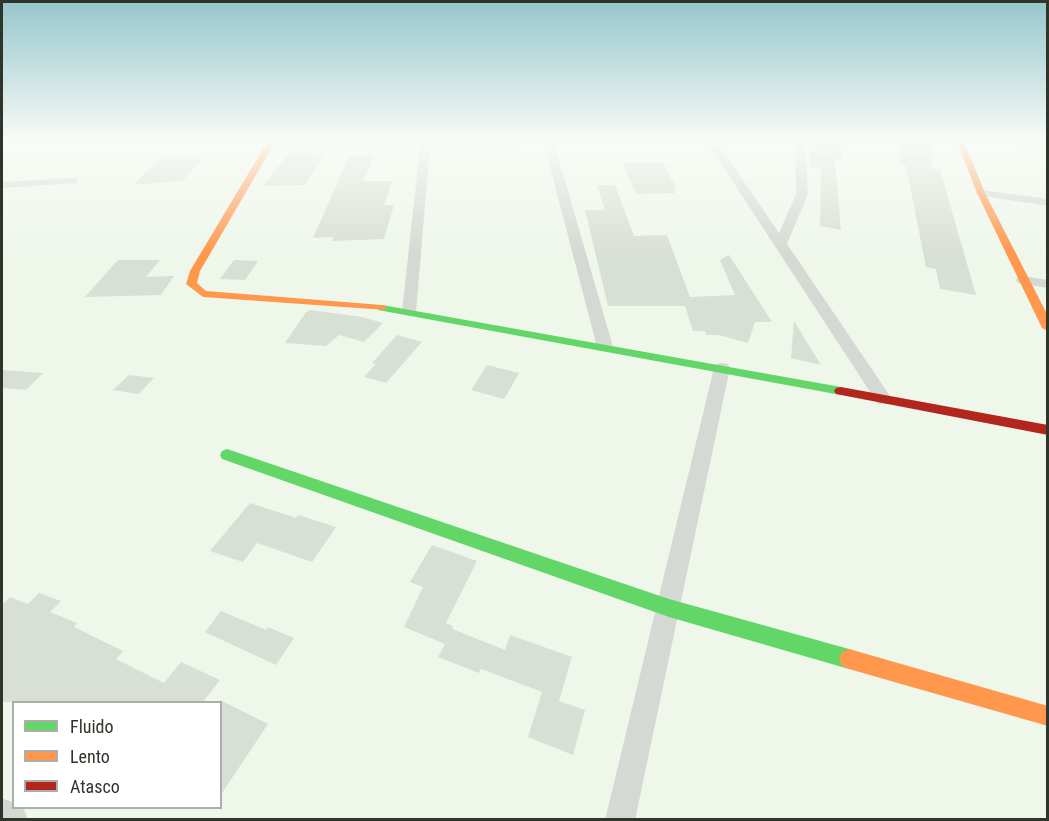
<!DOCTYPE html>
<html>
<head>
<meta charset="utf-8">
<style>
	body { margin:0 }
	#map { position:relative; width:1049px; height:821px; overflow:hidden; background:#eff7eb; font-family:"Roboto Condensed",sans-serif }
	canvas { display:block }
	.frame { position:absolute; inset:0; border:3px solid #30352c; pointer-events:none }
	.legend { position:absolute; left:12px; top:701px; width:210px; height:108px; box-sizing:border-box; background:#fff; border:2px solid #acaeab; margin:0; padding:8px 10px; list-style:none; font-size:18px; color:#30352c }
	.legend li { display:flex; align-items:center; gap:12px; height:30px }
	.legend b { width:30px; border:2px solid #acaeab }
</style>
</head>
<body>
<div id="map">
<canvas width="1049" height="821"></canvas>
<div class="frame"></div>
<ul class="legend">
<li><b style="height:8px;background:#63d668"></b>Fluido</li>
<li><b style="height:8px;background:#ff974d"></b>Lento</li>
<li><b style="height:8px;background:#b3261e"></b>Atasco</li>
</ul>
</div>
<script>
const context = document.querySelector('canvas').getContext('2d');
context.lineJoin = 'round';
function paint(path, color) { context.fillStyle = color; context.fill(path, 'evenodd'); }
const building = new Path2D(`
	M808,139l32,2 3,19 -8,-1 6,71 -21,-4 1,-59h-11z
	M901,139l30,4 1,26 8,1 36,125 -36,-6 -4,-20 -10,-2 -20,-101 -7,-1z
	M289,153l35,1 -19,31 -42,1z
	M349,156h26l-13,25h30l-8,24h10l-10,34 -52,2 1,-4 -20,1z
	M160,159h42l-20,22 -49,4z
	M663,162l13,26h-2l1,5 -39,1 -14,-31z
	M597,185h18l19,51 33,-1 23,62 45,-2 -15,-35 9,-5 43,67h-17l-7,21 -29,-8h-13l-1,-4h-12l-8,-25h-77l-23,-96h20z
	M118,260h42l-14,17 28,-1 -13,19 -76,2z
	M234,260l24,1 -13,19 -25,-1z
	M311,310l51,7 21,6 -19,19 -25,-7 -13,11 -41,-3 21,-31z
	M794,321l27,44 -30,-7z
	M397,335l25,7 -36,41 -22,-6 12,-13 -4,-1z
	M487,365l32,8 -15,26 -33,-9z
	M2,370l41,3 -17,17 -24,-2z
	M129,375l25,3 -15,16 -26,-4z
	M250,503l46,15 2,-3 38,12 -24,35 -55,-19 -14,19 -33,-11z
	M432,545l45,16 -31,62 7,3 -1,3 53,21 5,-15 62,22 -13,44 26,9 -12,45 -45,-18 14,-45 -61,-23 -2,4 -41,-16 7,-13 -41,-17 19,-40 -13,-5z
	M39,593l22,8 -11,11 27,11 -3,4 49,24 -7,8 48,24 17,-21 39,18 -17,22h-201v-97l8,-8 18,7z
	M221,611l45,19 2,-3 26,11 -18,27 -71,-33z
	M220,700l48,24 -48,72z`);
const street = new Path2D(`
	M421,139h10v2l122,-2 60,208 -2,4h-12l-2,-4 -53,-203 -114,3 -14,165 -7,4 -7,-4 18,-165 -152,4 -5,-3 5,-3 153,-4z
	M705,139h10l64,94 17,-39 -1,-55h10l3,55 -21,50 103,152 3,4 -3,4h-12z
	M985,139l63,3v6l-58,-6z
	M73,178l4,1v4l-75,5v-6z
	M981,190l67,9v7l-71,-11 -2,-2z
	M1023,276l25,4v8l-30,-5 -2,-3 2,-3z
	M722,363l6,1 2,4 -95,452h-30l109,-452 2,-4z
	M2,798l12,5v5l10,1 4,11h-26z`);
const fast = new Path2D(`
	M382,305l459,82 7,4 -7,4 -463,-85v-4z
	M227,449l442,150 180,50 7,3 3,7 -3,7 -7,3 -180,-52 -447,-158 -2,-4 2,-4z`);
const slow = new Path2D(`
	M269,139h8l-77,132 -3,12 9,8 176,14 4,1v4l-183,-13 -17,-13 4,-13z
	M956,139h7l22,54 63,123v15l-6,-3 -65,-135z
	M849,649l199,57v20l-199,-57 -7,-3 -3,-7 3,-7z`);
const jam = new Path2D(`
	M841,387l207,38v10l-212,-41 -2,-3 2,-3z`);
paint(building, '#d8dfd5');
paint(street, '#d6d8d4');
paint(fast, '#63d668');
paint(slow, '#ff974d');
paint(jam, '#b3261e');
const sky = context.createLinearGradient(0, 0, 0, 254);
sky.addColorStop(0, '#96c6cc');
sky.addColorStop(0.55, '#f8fbf6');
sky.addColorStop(1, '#f8fbf600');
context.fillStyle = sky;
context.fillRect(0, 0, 1049, 254);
</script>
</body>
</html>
